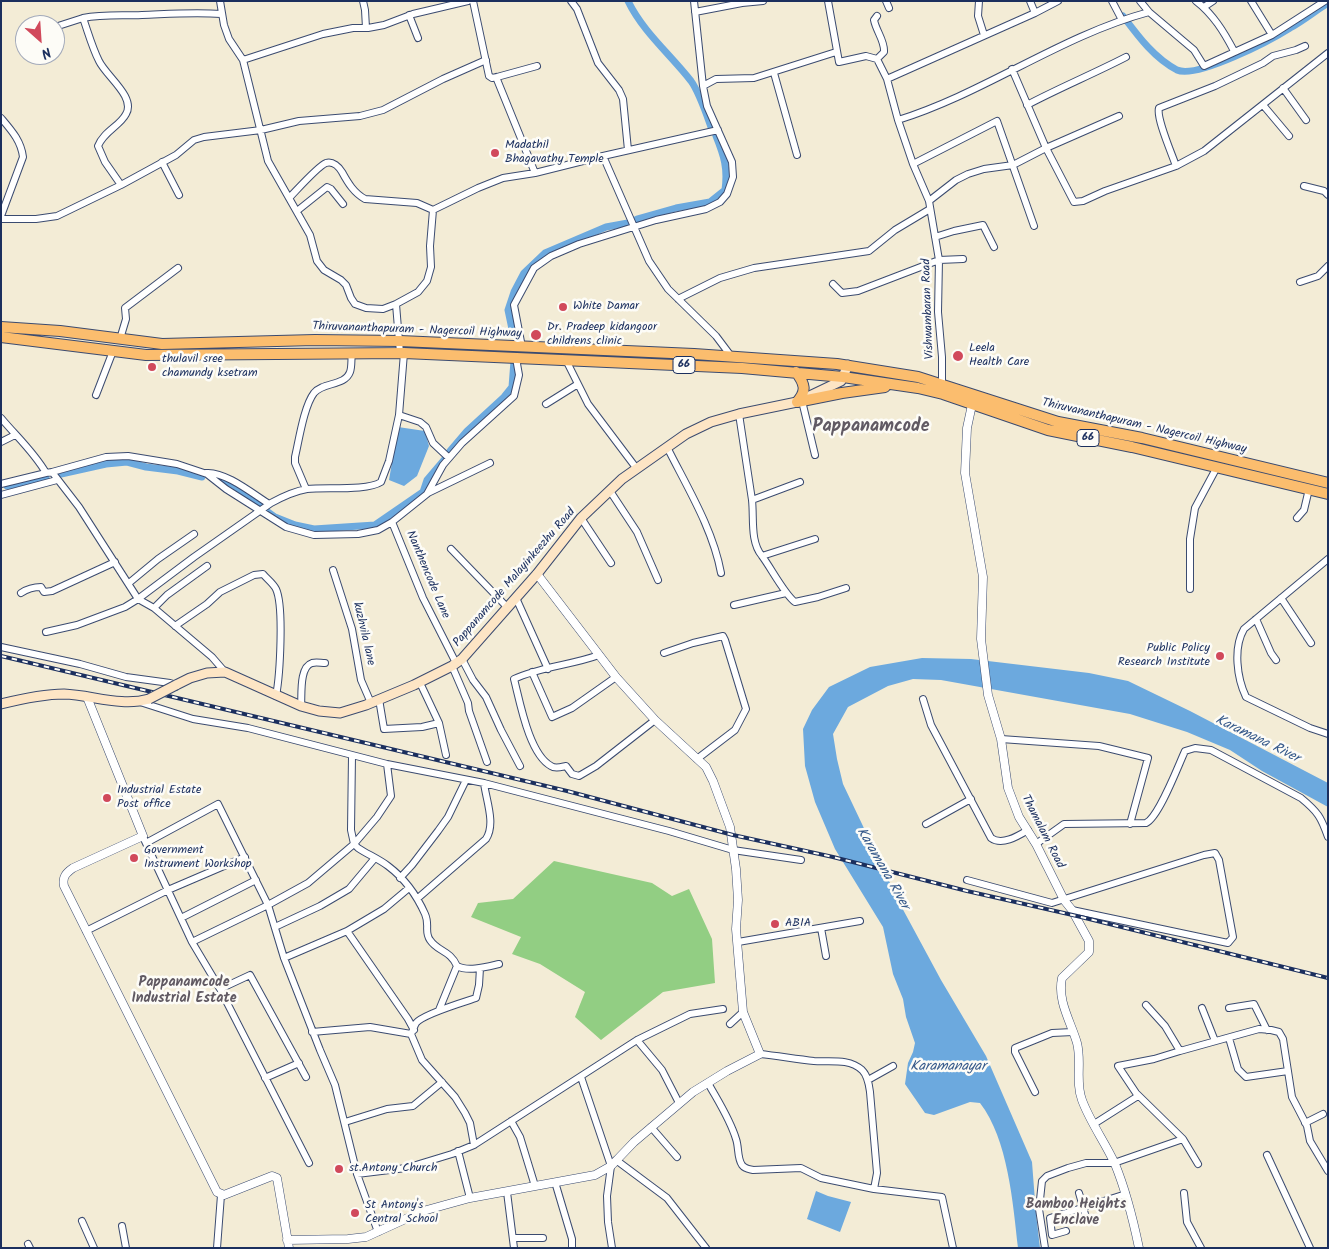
<!DOCTYPE html>
<html>
<head>
<meta charset="utf-8">
<style>
	body { margin:0 }
	#map { position:relative; width:1329px; height:1249px; overflow:hidden; background:#f3ecd6; font-family:Kalam,sans-serif }
	canvas { display:block }
	.frame { position:absolute; inset:0; border:2px solid #1b2f5e; pointer-events:none }
	.north { position:absolute; left:15px; top:15px; width:50px; height:50px; box-sizing:border-box; background:#fdfcf7; border:1px solid #a3aaba; border-radius:50%; rotate:154deg; font-size:14px; font-weight:700; line-height:20px; text-align:center; color:#1b2f5e }
	.north::after { content:''; display:block; margin:auto; width:18px; height:22px; background:#d1495b; clip-path:polygon(50% 0,100% 100%,50% 72%,0 100%) }
</style>
</head>
<body>
<div id="map">
<canvas width="1329" height="1249"></canvas>
<div class="frame"></div>
<div class="north">N</div>
</div>
<script>
const context = document.querySelector('canvas').getContext('2d');
context.lineJoin = 'round';
function paint(path, color) { context.fillStyle = color; context.fill(path, 'evenodd'); }
function strokePath(path, color, width, dash) { context.strokeStyle = color; context.lineWidth = width; context.lineCap = dash ? 'butt' : 'round'; context.setLineDash(dash || []); context.stroke(path); }
function write(font, color, halo, rows, align = 'center') {
  context.font = font + ' Kalam,sans-serif'; context.lineWidth = 5; context.setLineDash([]); context.textBaseline = 'middle'; context.strokeStyle = halo; context.fillStyle = color; for (const [text, x, y, turn = 0] of rows) {
    context.save(); context.translate(x, y); context.rotate((+turn || 0) * Math.PI / 180); context.textAlign = isNaN(turn) ? turn : align; if (halo) context.strokeText(text, 0, 0); context.fillText(text, 0, 0); context.restore();
  }
}
const green = new Path2D(`
	M554,861l98,22 20,13 17,-7 23,50 3,44 -52,9 -62,48 -26,-23 10,-25 -45,-28 -28,-10 9,-17 -50,-20 7,-14 35,-4z`);
const water = new Path2D(`
	M398,427l27,4 4,15 -12,30 -13,10 -15,-6z
	M922,658l49,1 118,14 39,8 62,30 138,72v24l-66,-36 -32,-21 -43,-18 -57,-18 -189,-34 -28,-1 -25,7 -40,21 -15,27 4,25 6,25 57,120 41,76 45,76 46,106 4,52 4,34h-22c-5,-45 -10,-109 -38,-145l-10,-1 -36,13 -9,-2 -20,-29 3,-21 5,-11 2,-9 -9,-26 -3,-18 -10,-25 -10,-47 -48,-78 -20,-47 -10,-36 -2,-37 9,-19 17,-23 41,-20z
	M816,1191l12,5 23,6 -11,30 -33,-13z`);
const canal = new Path2D(`
	M628,1c15,31 42,53 63,80 8,11 15,32 20,46
	M1123,16c15,20 31,42 54,54 20,9 94,-30 113,-42 13,-7 25,-17 38,-25
	M637,219l39,-11 34,-6 15,-12c3,-22 -1,-34 -9,-54
	M512,329l-4,-19 6,-18 10,-19 21,-20 61,-26 22,-4
	M450,451l17,-20 37,-34 8,-10 2,-26
	M61,474l45,-10 21,-2 19,5 32,4 24,6
	M215,476l17,8 29,20
	M7,486l39,-9
	M268,512l7,5 20,8 19,4 61,-4 48,-33 4,-12 17,-20`);
const minor = new Path2D(`
	M220,1l4,24 5,14 14,21 25,101 42,74 7,26 7,9 17,10 5,5 5,13 4,6 11,4 17,1 13,-5 4,49
	M363,1l2,9 1,18
	M473,1l16,75 3,2 5,-1 40,-11
	M571,1l6,8 21,54 21,27 4,9 5,51
	M694,1l9,85
	M828,1l11,61 27,-6 11,3 10,20 11,41 15,44 16,37 10,59 -1,52 4,45v27
	M886,1l3,7
	M979,1l-1,15 6,19
	M1112,1l10,19
	M1196,1c17,13 28,31 38,50
	M1251,1l21,34
	M1204,7l9,-6
	M695,12l47,-9 21,-2
	M1149,12l45,38 10,16 68,-31 53,-34
	M1035,13l23,-12
	M221,14c-27,-2 -52,0 -79,1 -20,1 -39,-1 -59,3 5,14 9,29 16,43 7,15 37,36 27,53 -6,12 -22,17 -28,32l7,16 16,23 55,-30 18,-15 10,-3 57,-7 38,-9 61,-5 23,-6 60,-31 43,-19
	M409,15l9,23
	M55,27l28,-9
	M877,59l7,-7c1,-11 -8,-21 -10,-32l3,-4
	M243,60l80,-26 30,-6h15l16,-3 29,-11 55,-13
	M774,73l23,82
	M496,77l39,96
	M887,79l148,-66 -5,-12
	M1283,88l23,32
	M1027,105c32,-17 66,-31 99,-48
	M1263,105l26,31
	M1119,116l-73,32 28,54 9,-1 22,-10 71,-25 28,-15 124,-98
	M1,118c11,13 20,23 22,39l-22,59
	M898,120c87,-27 162,-84 251,-108l-9,-11
	M603,156l115,-26
	M162,162l17,33
	M913,164l84,-43 37,105
	M1176,166c-4,-12 -20,-48 -17,-58l56,-22 48,-23 10,-7 23,-6 9,-4
	M1304,186l20,5 4,4
	M289,198c7,-7 29,-32 37,-35 7,-2 13,4 16,9 6,11 12,21 23,27l52,4 16,7 -3,36 1,21 -4,14 -9,11 -22,12
	M929,201l27,-21 12,-6 16,-5 29,-4 33,-17 -34,-79
	M433,210l45,-22 25,-10 32,-5 68,-17 46,105 19,28 48,47 15,20
	M297,211l30,-24 4,2 12,15
	M1,219h35l21,-3 64,-31
	M935,237l19,-6 29,-6 11,22
	M1300,282l18,-6 10,-10
	M833,284l9,9 16,-2 81,-31 24,-1
	M678,299l42,-21 34,-10 115,-17 26,-21 35,-21
	M120,339l6,-20 -1,-11 53,-40
	M522,347l-8,-42 20,-37 17,-12 28,-12 77,-24 50,-11 14,-7 7,-8 6,-17 -1,-15 -25,-56 -4,-20 13,-7 38,-1 82,-26
	M566,360l22,44 49,65
	M96,395l17,-44
	M802,401l13,54
	M546,404l32,-20
	M739,414l13,86 48,-18
	M399,415l21,7 6,5 7,16 16,15
	M1,418c15,18 33,34 45,55l6,-1 27,35 59,92 16,9 58,49 13,15
	M1,442l14,-7
	M667,447c20,40 46,82 54,126
	M52,472l54,-15 22,-1 49,8 30,10 19,15 60,38 28,8 44,-1 20,-4 14,-8 35,-28 16,-29 19,-22 52,-47 5,-21 -3,-17
	M206,473c19,-2 47,21 63,31
	M1,484l45,-11
	M306,489l-11,-26v-6c4,-17 9,-51 19,-64 9,-11 31,-7 36,-21 2,-5 1,-14 2,-19
	M610,491l27,41 21,48
	M428,493l62,-30
	M1,495l56,-15
	M752,500c2,18 -2,42 10,56l53,-17
	M581,518l30,45
	M1297,518l7,-8 5,-21
	M392,522l31,76 33,65
	M451,549l56,58
	M762,556c9,12 23,39 33,46l23,-5 28,-9
	M1328,559l-84,70c-11,19 -7,49 2,68l64,31 18,6
	M333,570l19,59 9,51 10,23
	M129,583l29,-24 36,-25
	M1190,589v-50l5,-31 22,-41
	M21,593c6,-4 13,-6 20,-6l3,5 8,-1 63,-29
	M516,598l32,71
	M1281,598l30,45
	M734,605l52,-12
	M154,608l13,-13 40,-29
	M1256,619l15,34 5,7
	M175,626l32,-22 13,-12 34,-17 9,-1c4,5 10,9 13,15 8,17 4,86 0,107
	M46,632l31,-7 48,-18 13,-8 56,-42 77,-54c11,-6 24,-12 36,-14 19,-2 60,2 74,-7l8,-21 10,-46 5,-62
	M1,647l79,17 46,13 44,6 7,2
	M664,653l29,-10 30,-7 2,4 21,69 -11,21 -38,29
	M599,655c-27,10 -60,12 -85,24 6,23 15,75 37,87 4,3 10,1 15,0l6,8 7,2 17,-10 59,-46
	M462,659l11,21 13,17 15,33 19,36
	M452,666l16,37 1,8 18,51
	M532,672l20,45 20,-9 44,-31
	M422,687l17,36 7,32
	M379,699l5,30 38,-2 17,-4
	M923,699l8,26 60,113c11,8 27,-2 37,-8
	M140,702l53,17 55,9 139,36 97,19 185,48 64,19 68,10
	M301,706c1,-11 -2,-39 11,-43 4,-1 9,0 13,0
	M1001,739l98,7 49,12 -18,66
	M352,756l-1,74 3,14 4,4c9,6 21,11 30,18 16,12 29,30 37,48 5,11 -1,18 5,26 8,12 20,10 27,26 11,6 29,1 42,-2
	M926,824l45,-25
	M144,839l48,103 28,47 89,174
	M146,843l72,-39 50,101 16,53 36,92 15,35 22,89 21,58
	M1036,844l28,-20 82,-1c13,-6 32,-57 39,-72l10,-3 16,2 90,48c17,14 20,19 27,39
	M400,878l12,-13 26,-34 10,-14 18,-37
	M967,880l85,23 152,-48 11,-2 4,7 14,77 -5,6 -156,-33
	M418,898l68,-59c10,-15 0,-39 -2,-56
	M181,918l75,-38
	M275,927l45,-21 29,-17 26,-31
	M821,928l5,28
	M86,931l82,-41 77,-33
	M347,931l61,88 6,11
	M192,942l76,-37 40,-22 46,-39 23,-27 14,-21 -4,-32
	M738,942l122,-21
	M284,958l63,-27 37,-22 25,-21
	M220,989l30,-14 56,102
	M1146,1005l19,21 15,25 79,-22 12,1 8,2 4,7 9,58 15,29 3,15 18,30
	M1202,1008l13,33
	M1229,1008l25,-4 13,26
	M439,1010l18,-44
	M730,1024l13,-12
	M312,1032l58,-5 41,7
	M1229,1038l9,31 8,8 42,-6
	M637,1040l25,30 17,33
	M1180,1051l-26,8 -36,7 18,27 47,46 15,25
	M581,1077l30,89 -4,30 1,26 4,26
	M265,1078l34,-15
	M868,1080l25,-14
	M708,1083c10,18 22,36 28,56 3,8 1,19 6,26 3,4 7,4 11,5l48,-2 20,10 53,11 3,-16 -7,-81c-1,-7 -2,-16 -8,-22 -13,-12 -32,-8 -48,-9 -18,-2 -36,-5 -54,-7
	M1035,1092l-20,-40v-4l37,-15 21,-1
	M511,1121l9,16 15,49
	M345,1122l42,-13 26,-3 29,-24
	M1305,1123l18,-9
	M1094,1124l44,-28
	M651,1127l26,30
	M474,1145l-4,-22 -5,-10 -10,-16 -33,-37 -11,-26c2,-3 3,-8 5,-11 7,-9 48,-21 60,-25l3,-13 1,-17
	M458,1151l12,47
	M1267,1155l43,93
	M616,1160l51,38 39,50
	M357,1174l49,-6 46,-14 22,-9 163,-105 53,-26 33,-5
	M555,1182l17,57v9
	M874,1189l68,8 11,51
	M507,1192l7,56
	M1079,1193l8,28
	M1184,1193l3,29 14,26
	M82,1221l12,27
	M122,1226l4,22
	M1066,1231l-14,4 -2,-17 76,-24
	M513,1238h30
	M28,1244l2,4
	M217,1248l4,-53
	M1045,1248l-6,-39 3,-28 5,-5 21,-8 18,-5h28l69,-24`);
const tertiary = new Path2D(`
	M973,400l-6,28 -2,45 18,104 -2,62 7,56 13,44 7,49 11,29 17,27 28,56 8,10 17,31v11l-27,26c-5,23 9,44 15,65 5,19 -2,38 5,57 8,22 23,42 33,64 11,27 18,55 24,84
	M87,697l56,139 -70,32c-7,5 -11,9 -9,18l153,306 7,3 48,-19 5,2 12,70
	M287,1240l61,-1 18,-2 57,-26 47,-13 125,-23 16,-9 23,-24 59,-50 34,-21 33,-17 -17,-42 -7,-83 2,-29 -2,-31 -6,-42 -17,-46 -7,-14 -51,-47 -39,-43 -79,-103`);
const secondary = new Path2D(`
	M176,685l14,-7 17,-5 18,-1 76,34 18,5 21,2 26,-8 48,-20 38,-19 10,-7 75,-85 44,-56 41,-39 64,-45 25,-12 28,-8 58,-12 44,-21 7,-16
	M1,704c20,-5 42,-10 63,-10 28,1 57,13 85,5`);
const primary = new Path2D(`
	M1,327l59,4 102,13 153,-4 85,1 294,13 143,10 81,13 140,45 84,16 186,45
	M1,337l145,18 258,-2 338,15 101,9 75,11 25,6 105,36 84,17 196,47
	M796,372c9,12 11,19 1,30
	M797,402l45,-9 43,-6`);
const rail = new Path2D(`
	M1,656l566,135 166,44 100,22 134,34 110,25 251,62`);
const secondaryBridge = new Path2D(`
	M149,699l27,-14`);
const markers = [
	[495,153,5,"#d1495b"],
	[563,307,5,"#d1495b"],
	[536,335,6,"#d1495b"],
	[958,356,6,"#d1495b"],
	[152,367,5,"#d1495b"],
	[1220,656,5,"#d1495b"],
	[107,798,5,"#d1495b"],
	[134,858,5,"#d1495b"],
	[775,924,5,"#d1495b"],
	[339,1169,5,"#d1495b"],
	[355,1213,5,"#d1495b"]
];
const shields = [
	[684,365,22],
	[1088,438,22]
];
const shieldNames = [
	["66",684,365],
	["66",1088,438]
];
const poiNames = [
	["Madathil",505,146],
	["Bhagavathy Temple",505,160],
	["White Damar",573,307],
	["Dr. Pradeep kidangoor",547,328],
	["childrens clinic",547,342],
	["Leela",969,349],
	["Health Care",969,363],
	["thulavil sree",162,360],
	["chamundy ksetram",162,374],
	["Public Policy",1210,649,"right"],
	["Research Institute",1210,663,"right"],
	["Industrial Estate",117,791],
	["Post office",117,805],
	["Government",144,851],
	["Instrument Workshop",144,865],
	["ABIA",785,924],
	["st.Antony Church",349,1169],
	["St Antony's",365,1206],
	["Central School",365,1220]
];
const streetNames = [
	["Vishwambaran Road",929,309,-92],
	["Thiruvananthapuram - Nagercoil Highway",417,331,2],
	["Thiruvananthapuram - Nagercoil Highway",1144,427,13],
	["Nanthencode Lane",427,575,67],
	["Pappanamcode Malayinkeezhu Road",515,578,-49],
	["kuzhvila lane",363,634,77],
	["Thamalam Road",1042,832,63]
];
const waterNames = [
	["Karamana River",1257,740,26],
	["Karamana River",882,869,60],
	["Karamanayar",948,1068]
];
const neighbourhoodNames = [
	["Pappanamcode",184,984],
	["Industrial Estate",184,1000],
	["Bamboo Heights",1076,1206],
	["Enclave",1076,1222]
];
const districtNames = [
	["Pappanamcode",871,428]
];
paint(green, '#92ce83');
paint(water, '#6ca9de');
strokePath(canal, '#6ca9de', 7);
strokePath(minor, '#3b4b70', 8);
strokePath(tertiary, '#3b4b70', 9);
strokePath(secondary, '#3b4b70', 11);
strokePath(primary, '#3b4b70', 12);
strokePath(minor, '#fff', 6);
strokePath(tertiary, '#fff', 8);
strokePath(secondary, '#fde5c5', 9);
strokePath(primary, '#fbbd6e', 10);
strokePath(rail, '#1b2f5e', 4);
strokePath(rail, '#fdfcf7', 2, [5.5]);
strokePath(secondaryBridge, '#3b4b70', 11, []);
strokePath(secondaryBridge, '#fde5c5', 9);
for (const [x, y, r, color] of markers) { const dot = new Path2D(); dot.arc(x, y, r, 0, 2 * Math.PI); context.fillStyle = color; context.fill(dot); strokePath(dot, '#fdfcf7', 2); }
for (const [x, y, w] of shields) { const box = new Path2D(); box.roundRect(x - w / 2, y - 8.5, w, 17, 4); context.fillStyle = '#fdfcf7'; context.fill(box); strokePath(box, '#1b2f5e', 1); }
write('bold 11px', '#1b2f5e', null, shieldNames);
write('12px', '#1b2f5e', '#fdfcf7', poiNames, 'left');
write('12px', '#1b2f5e', '#fdfcf7', streetNames);
write('italic 14px', '#375a8b', '#fdfcf7', waterNames);
write('bold 14px', '#615a63', '#fdfcf7', neighbourhoodNames);
write('bold 18px', '#615a63', '#fdfcf7', districtNames);
</script>
</body>
</html>
